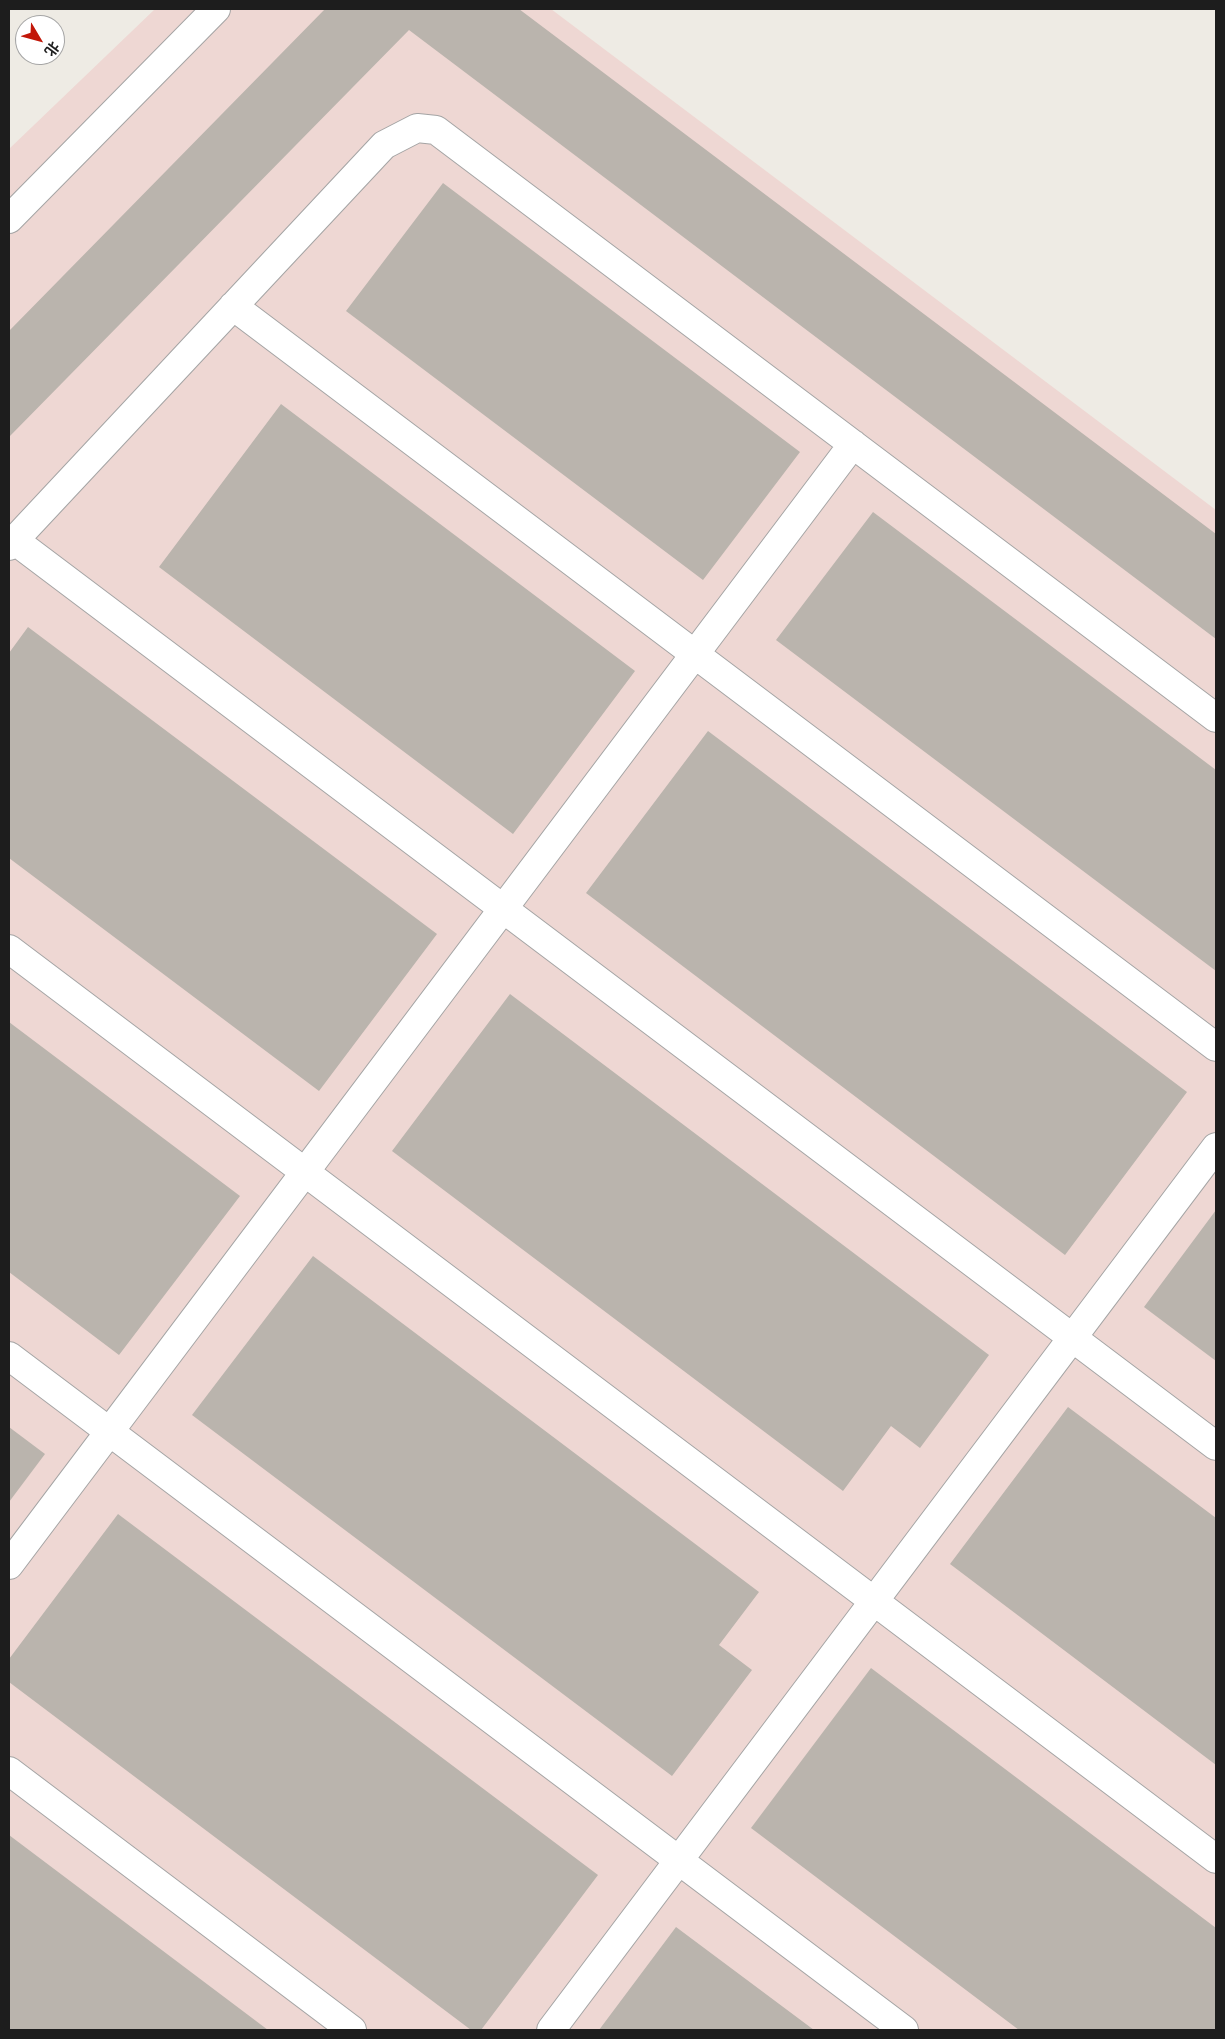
<!DOCTYPE html>
<html>
<head>
<meta charset="utf-8">
<style>
	body { margin:0 }
	#map { position:relative; width:1225px; height:2039px; overflow:hidden; background:#eeebe4; font-family:"Alegreya Sans","Noto Sans SC",sans-serif }
	canvas { display:block }
	.frame { position:absolute; inset:0; border:10px solid #1d1d1d; pointer-events:none }
	.north { position:absolute; left:15px; top:15px; width:50px; height:50px; box-sizing:border-box; background:#fff; border:1px solid #a5a5a5; border-radius:50%; rotate:127deg; font-size:14px; font-weight:700; line-height:20px; text-align:center; color:#1d1d1d }
	.north::after { content:''; display:block; margin:auto; width:18px; height:22px; background:#c21709; clip-path:polygon(50% 0,100% 100%,50% 72%,0 100%) }
</style>
</head>
<body>
<div id="map">
<canvas width="1225" height="2039"></canvas>
<div class="frame"></div>
<div class="north">北</div>
</div>
<script>
const context = document.querySelector('canvas').getContext('2d');
context.lineJoin = 'round';
function paint(path, color) { context.fillStyle = color; context.fill(path, 'evenodd'); }
function strokePath(path, color, width, dash) { context.strokeStyle = color; context.lineWidth = width; context.lineCap = dash ? 'butt' : 'round'; context.setLineDash(dash || []); context.stroke(path); }
const commercial = new Path2D(`
	M155,9h396l665,501v1520h-1207v-1881z`);
const building = new Path2D(`
	M325,9h194l697,525v105l-807,-609 -400,407v-106z
	M443,183l357,269 -97,128 -357,-269z
	M281,404l354,267 -122,163 -354,-267z
	M873,512l343,258v201l-440,-331z
	M28,627l409,307 -118,157 -310,-233v-205z
	M708,731l479,361 -122,163 -479,-362z
	M510,994l479,361 -69,93 -29,-22 -48,65 -451,-340z
	M9,1022l231,174 -121,159 -110,-83z
	M1216,1210v151l-72,-54z
	M313,1256l446,336 -40,53 33,25 -80,106 -480,-361z
	M1068,1407l148,111v247l-266,-201z
	M9,1427l36,27 -36,48z
	M118,1514l480,361 -117,155h-10l-462,-348v-23z
	M871,1668l345,260v102h-197l-268,-202z
	M9,1835l259,195h-259z
	M676,1927l138,103h-215z`);
const minor = new Path2D(`
	M9,219l207,-210
	M233,306l983,741
	M14,540l1202,906
	M9,546l375,-401 33,-17 19,2 780,588
	M9,949l1207,910
	M9,1356l895,674
	M9,1565l844,-1121
	M9,1771l343,259
	M551,2030l665,-883`);
paint(commercial, '#eed7d3');
paint(building, '#bab4ad');
strokePath(minor, '#a4a4a4', 30);
strokePath(minor, '#fff', 28);
</script>
</body>
</html>
